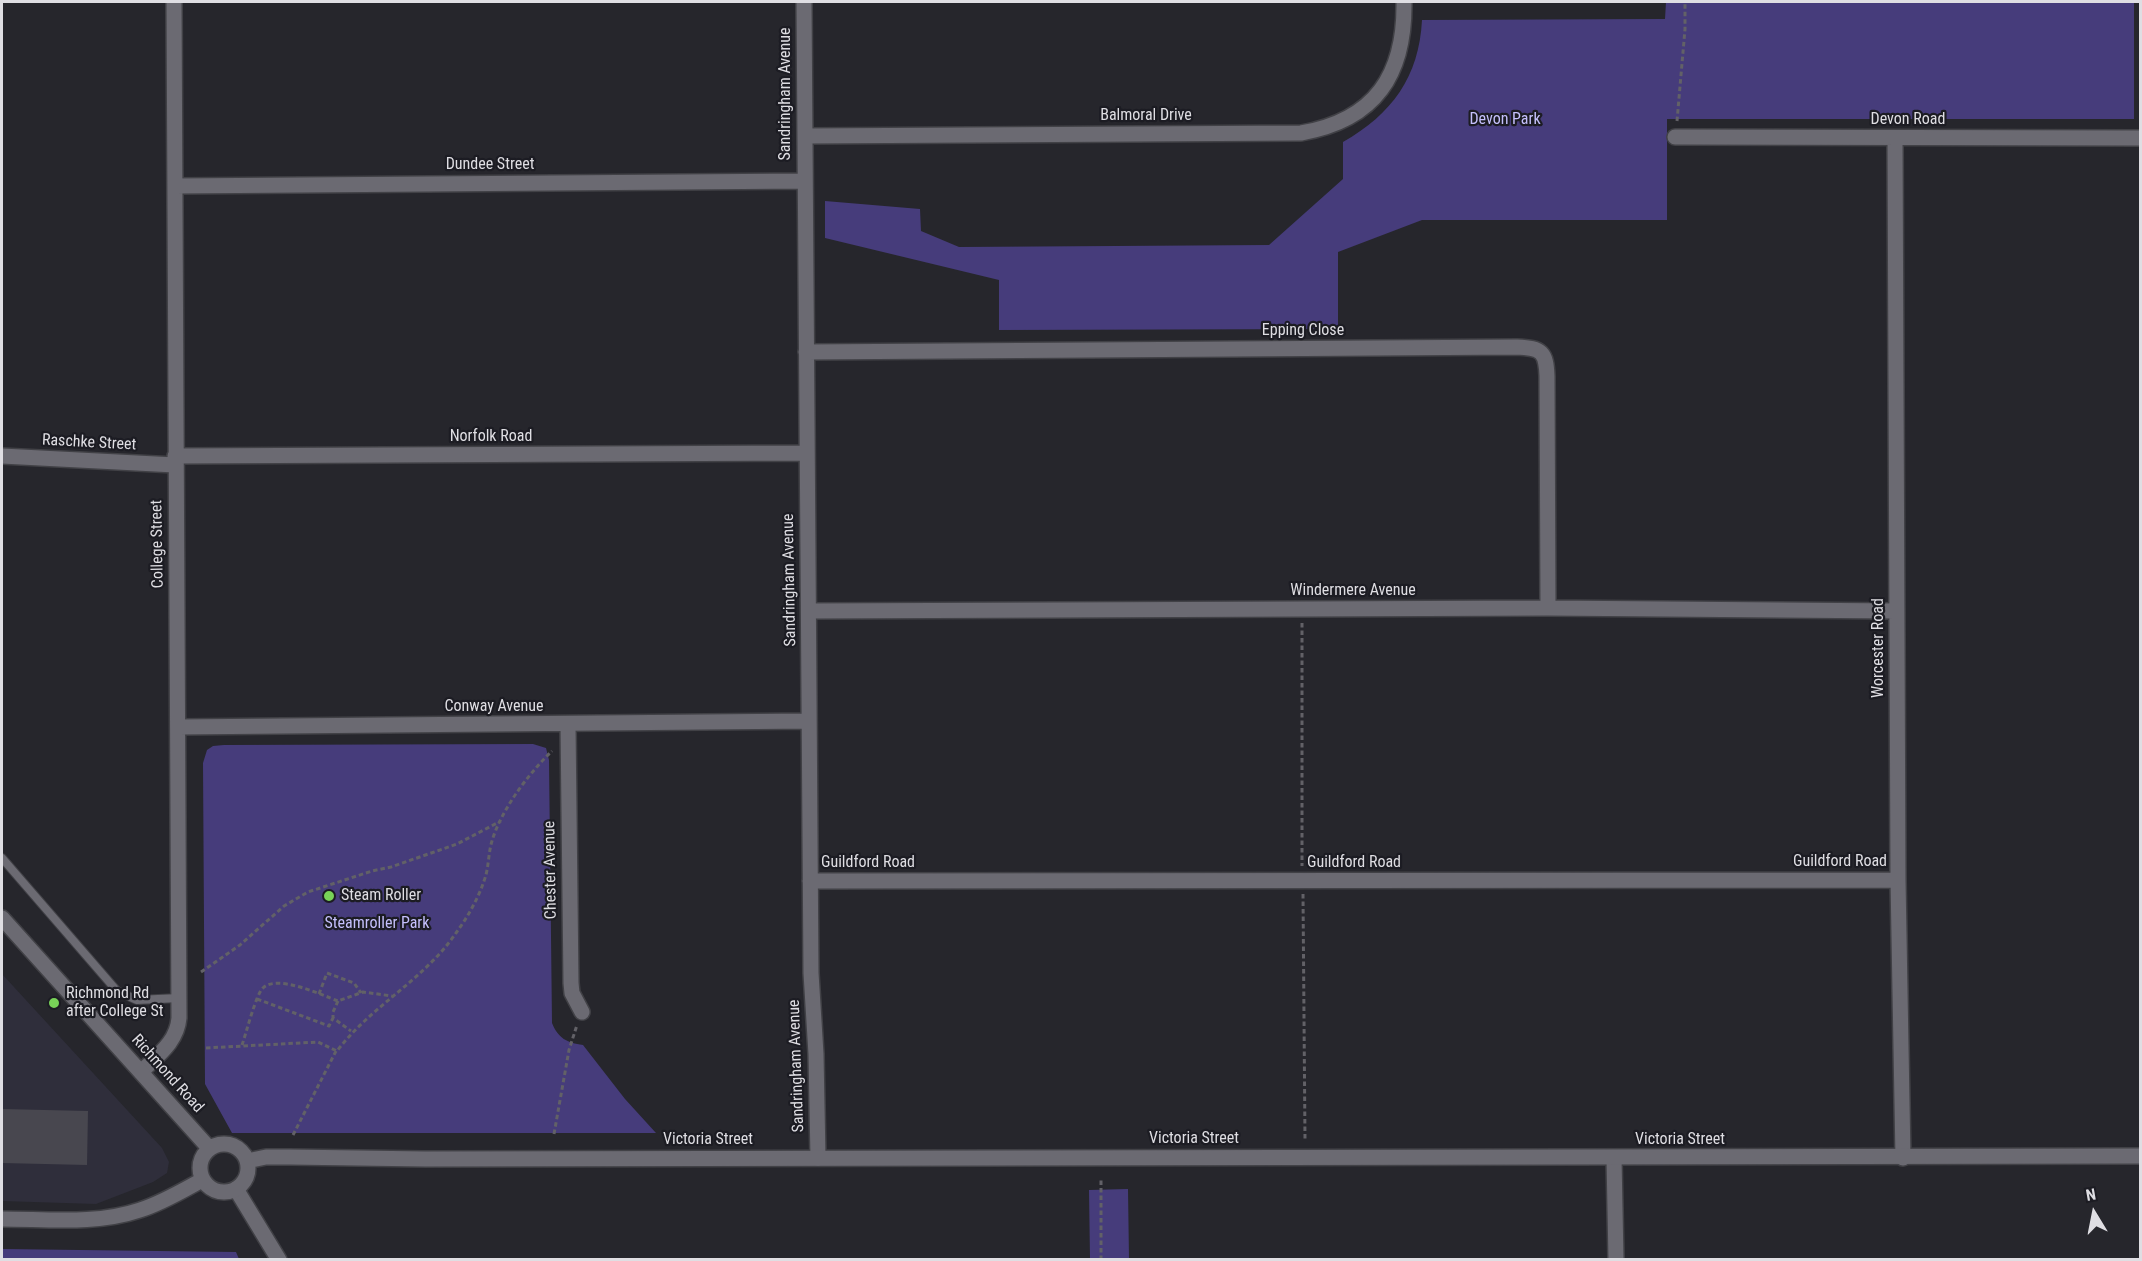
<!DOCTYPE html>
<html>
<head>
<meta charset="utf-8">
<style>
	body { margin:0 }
	#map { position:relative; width:2142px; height:1261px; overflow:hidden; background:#26262c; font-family:"Roboto Condensed",sans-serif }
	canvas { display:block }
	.frame { position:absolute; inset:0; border:3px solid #dfdee3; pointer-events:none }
	.north { position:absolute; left:2064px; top:1183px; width:60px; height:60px; -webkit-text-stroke:4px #1c1c23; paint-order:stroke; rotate:350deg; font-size:16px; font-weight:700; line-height:24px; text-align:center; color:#dfdee3 }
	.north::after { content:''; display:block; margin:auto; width:21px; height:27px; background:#dfdee3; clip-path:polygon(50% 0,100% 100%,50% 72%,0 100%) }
</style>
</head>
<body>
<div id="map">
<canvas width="2142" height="1261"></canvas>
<div class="frame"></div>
<div class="north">N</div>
</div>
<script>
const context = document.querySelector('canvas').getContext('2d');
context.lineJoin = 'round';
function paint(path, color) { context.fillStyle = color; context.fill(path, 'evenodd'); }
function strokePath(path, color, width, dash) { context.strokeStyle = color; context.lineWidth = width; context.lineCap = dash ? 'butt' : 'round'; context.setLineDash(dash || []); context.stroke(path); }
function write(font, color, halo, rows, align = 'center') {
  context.font = font + ' "Roboto Condensed",sans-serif'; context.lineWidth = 4.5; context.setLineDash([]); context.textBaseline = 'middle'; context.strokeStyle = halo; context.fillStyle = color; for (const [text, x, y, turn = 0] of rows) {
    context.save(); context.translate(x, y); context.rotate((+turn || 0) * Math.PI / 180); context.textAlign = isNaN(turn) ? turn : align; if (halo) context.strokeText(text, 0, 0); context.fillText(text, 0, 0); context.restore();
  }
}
const built = new Path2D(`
	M2,974l160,174 7,14 -2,11 -14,9 -57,22 -94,-3z`);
const green = new Path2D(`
	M1666,2h468v117h-467v101h-245l-84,32v77l-339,1v-50l-174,-42v-37l95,8 1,22 38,16 310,-2 74,-66v-37c49,-28 76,-65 79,-122l243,-1z
	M533,744l13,4 3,12 3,263c6,15 15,20 31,22l42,54 31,34h-424l-27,-49 -2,-321 4,-13 6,-4 11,-1z
	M1128,1189l1,70h-39l-1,-69z
	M2,1249l234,3 3,7 -237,1z`);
const building = new Path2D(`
	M2,1109l86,2 -1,54 -85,-2z`);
const path = new Path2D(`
	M1677,121l8,-92v-27
	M1302,623v243
	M1303,894l2,246
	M201,972l39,-27 44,-39 24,-14 64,-21 19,-4 66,-23 44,-23
	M319,994l8,-21 27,10 7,10
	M257,999l72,27 4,-8
	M338,1001l-5,11v6l18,13
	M242,1045c4,-11 14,-51 21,-57 14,-14 59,7 75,13l25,-9 29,4
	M206,1048l112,-6 19,9c34,-45 87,-71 119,-118 11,-15 22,-34 28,-52 5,-13 4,-27 8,-40 9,-31 37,-68 60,-90
	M554,1134l15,-84 8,-25
	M293,1135l43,-84
	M1101,1260v-81`);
const service = new Path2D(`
	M2,858l115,133 20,9 42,-2`);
const minor = new Path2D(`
	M804,2l7,971 5,81 2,104
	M805,136l496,-3c75,-13 104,-59 103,-131
	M1675,137l465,1
	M1895,138l3,742 5,278
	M175,186l630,-5
	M806,352l711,-5c25,1 29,5 30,29l1,232
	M2,456l173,9
	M175,456l631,-3
	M809,611l739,-3 348,3
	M568,725l3,258 1,10 10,19
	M178,727l631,-6
	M810,881l1088,-1
	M141,1072c17,-17 36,-30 38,-54l-5,-1016
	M1614,1158l2,102
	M236,1189l43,71`);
const tertiary = new Path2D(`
	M2,918l207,230
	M200 1168a24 24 0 1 1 48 0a24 24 0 1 1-48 0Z
	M247,1161l19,-4h24l135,2 1715,-3
	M2,1219c45,0 94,6 138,-9 22,-7 42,-19 62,-30`);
const markers = [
	[329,896,6,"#78d258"],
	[54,1003,6,"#78d258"]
];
const streetNames = [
	["Sandringham Avenue",786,94,-90],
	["Balmoral Drive",1146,116],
	["Devon Road",1908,120],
	["Dundee Street",490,165],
	["Epping Close",1303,331],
	["Norfolk Road",491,437],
	["Raschke Street",89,443,3],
	["College Street",158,544,-91],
	["Sandringham Avenue",790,580,-91],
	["Windermere Avenue",1353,591],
	["Worcester Road",1879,648,-90],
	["Conway Avenue",494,707],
	["Guildford Road",1840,862],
	["Guildford Road",868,863],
	["Guildford Road",1354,863],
	["Chester Avenue",551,870,-91],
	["Sandringham Avenue",797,1066,-92],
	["Richmond Road",167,1074,48],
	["Victoria Street",1194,1139],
	["Victoria Street",708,1140],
	["Victoria Street",1680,1140]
];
const parkNames = [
	["Devon Park",1505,120],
	["Steamroller Park",377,924]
];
const poiNames = [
	["Steam Roller",341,896],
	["Richmond Rd",66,994],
	["after College St",66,1012]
];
paint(built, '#2f2e3b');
paint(green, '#463c7b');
paint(building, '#48474f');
strokePath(service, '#414146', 10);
strokePath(minor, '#414146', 18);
strokePath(tertiary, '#414146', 18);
strokePath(path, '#626167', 3, [4.5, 3]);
strokePath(service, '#6b6a72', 8);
strokePath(minor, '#6b6a72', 15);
strokePath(tertiary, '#6b6a72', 15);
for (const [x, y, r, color] of markers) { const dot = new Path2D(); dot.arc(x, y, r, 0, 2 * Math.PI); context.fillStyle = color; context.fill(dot); strokePath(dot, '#1c1c23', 2); }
write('16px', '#dfdee3', '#1c1c23', streetNames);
write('16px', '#c5c0fc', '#1c1c23', parkNames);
write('16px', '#dfdee3', '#1c1c23', poiNames, 'left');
</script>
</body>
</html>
